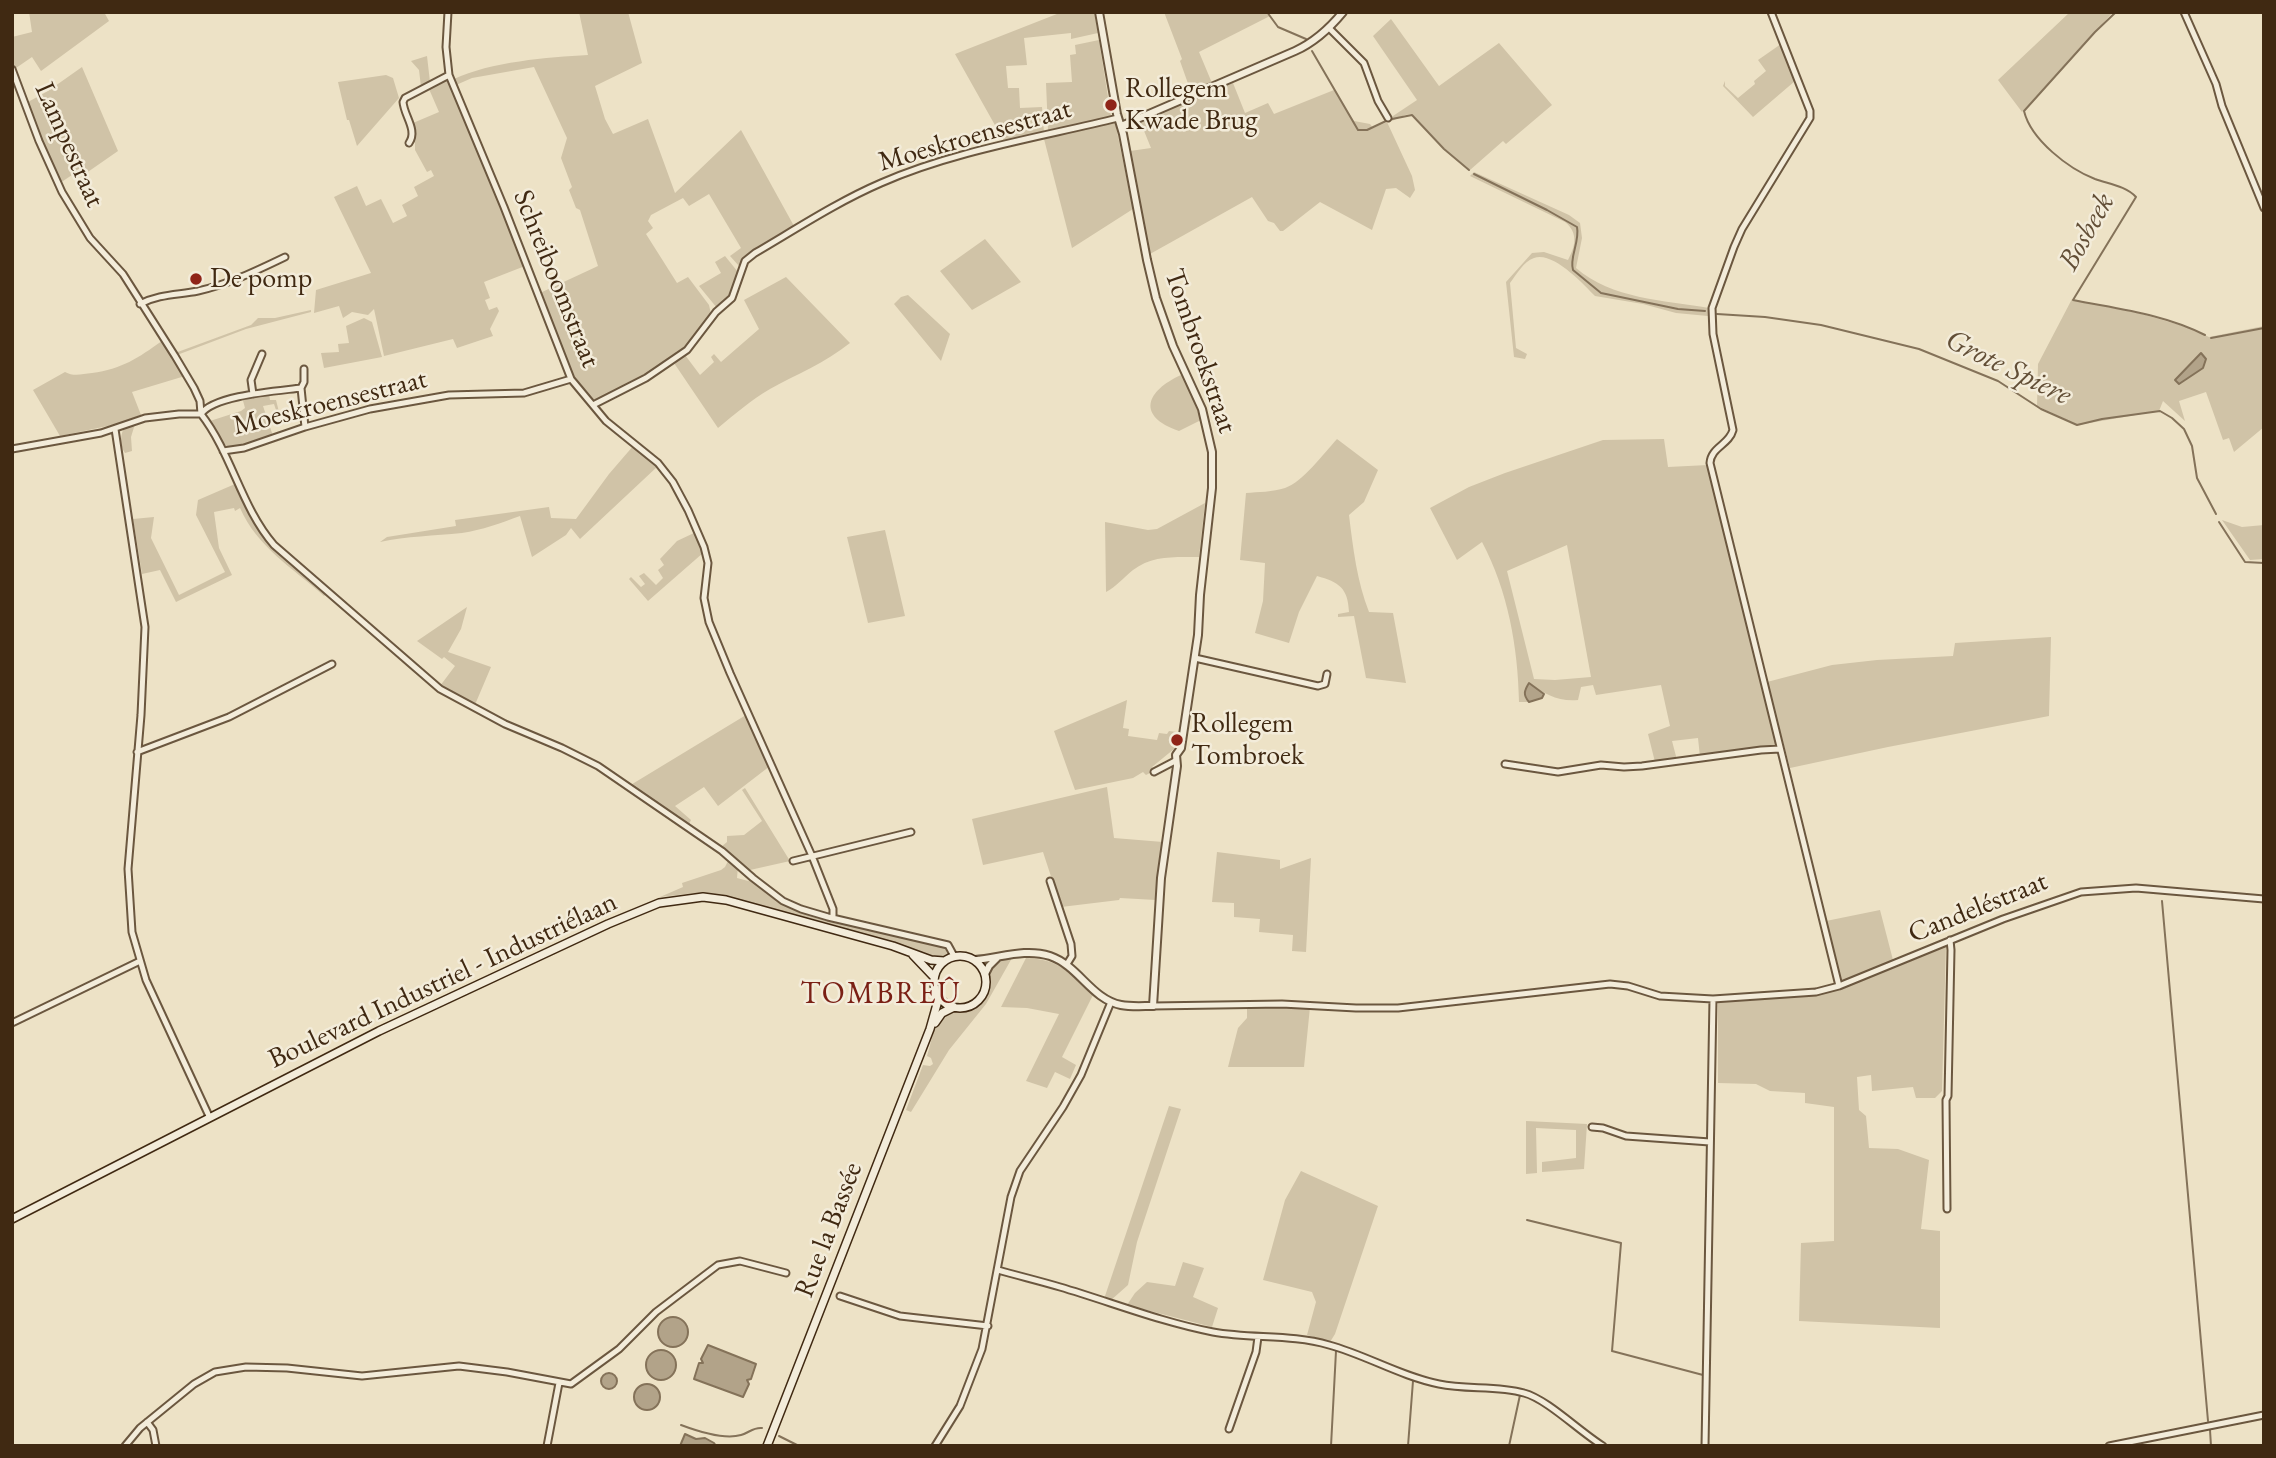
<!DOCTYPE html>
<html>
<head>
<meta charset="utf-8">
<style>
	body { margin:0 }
	#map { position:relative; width:2276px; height:1458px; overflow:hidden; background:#ede2c6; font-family:"EB Garamond",serif }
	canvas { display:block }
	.frame { position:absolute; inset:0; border:14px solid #402912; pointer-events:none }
</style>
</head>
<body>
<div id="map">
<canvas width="2276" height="1458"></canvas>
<div class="frame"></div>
</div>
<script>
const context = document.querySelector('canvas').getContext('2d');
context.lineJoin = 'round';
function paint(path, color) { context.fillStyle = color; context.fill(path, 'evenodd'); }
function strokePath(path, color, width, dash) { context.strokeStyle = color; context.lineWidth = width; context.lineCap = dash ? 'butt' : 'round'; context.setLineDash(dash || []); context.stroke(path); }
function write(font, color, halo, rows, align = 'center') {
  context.font = font + ' "EB Garamond",serif'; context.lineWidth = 5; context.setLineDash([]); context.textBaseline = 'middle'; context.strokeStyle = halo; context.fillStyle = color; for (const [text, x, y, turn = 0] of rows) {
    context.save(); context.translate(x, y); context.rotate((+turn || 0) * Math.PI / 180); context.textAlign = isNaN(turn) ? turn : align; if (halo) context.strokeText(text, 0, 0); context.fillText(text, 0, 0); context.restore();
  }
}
const green = new Path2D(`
	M29,12h75l5,9 -68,50 -9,-14 -16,11 -4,-7v-24l20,-5z
	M579,12h49l14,51 -47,23 10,33 8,15 35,-15 27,74 66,-63 53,96 -39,24 -16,16 -9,-10 11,-8 -32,-54 -20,12 -6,-8 -32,17 -3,6 5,7 -7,6 31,49 11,-6 21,28 2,9 -29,38 -35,24 -46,24c-4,0 -7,0 -11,-2 -20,-13 -41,-81 -50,-105l58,-27 -18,-56 -4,-2 -7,-18 3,-3 -11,-29 6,-20 -33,-71 -62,11 -16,7 -2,-6c36,-17 94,-22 134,-24z
	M1062,12h32l4,21 -27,6v-6l-47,5 3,27 -21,1 2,22h11l1,20 22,-1 2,26 -39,10 -50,-89z
	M1164,12h101l5,4 -71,36 13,31 -21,9 -11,-31 2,-2z
	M2070,12h43l-91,100 -24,-32z
	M1391,19l48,67 60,-43 53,62 -46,39 -3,-3 -33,29 -24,-20 -34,-36 -7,1 -13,6 -2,-3 27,-18 -44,-64z
	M1099,40l12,76 -59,15 -4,-1 -2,-47 26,-1 -2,-27 6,-1 -1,-9z
	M1781,44l14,37 -42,36 -30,-31 2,-5v5l13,12 17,-14 -1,-3 12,-10 -8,-11z
	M427,56l3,26 -9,5 -2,-17 -8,-9z
	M82,67l36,84 -36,25 -4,-5 -18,12 -21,-48 -11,-33 20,-11z
	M386,75l7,3 6,20 -42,48 -8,-26h-2l-9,-38z
	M447,79l78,187 -41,16 6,16 -5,2 4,10 8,-3 2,4 -9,18 3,7 -36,12 -4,-9 -69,17 -10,-47 -6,6 -16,-3 -9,6 -4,-12 -25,7 2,-23 55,-17 -37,-76 23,-11 9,20 15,-7 12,24 14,-7 -5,-11 16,-9 -4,-9 20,-11 -3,-6 -4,2 -12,-22v-20l-2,-7 26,-11 -10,-23z
	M1233,83l12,30 23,-10 6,11 60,-24 20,31 16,3 3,4 14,-6 25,54 3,14 -5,8 -14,-10 -10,1 -14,41 -52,-28 -37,29h-3l-6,-8 -6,-2 -16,-24 -102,57 -20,-103 21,-3 -11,-27z
	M1115,122l18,87 -61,39 -28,-109z
	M1474,172l95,43 11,8 2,15 -6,30c36,31 87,32 133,40l-1,8 -32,-3 -33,-9 -48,-8c-12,-12 -42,-45 -61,-38 -11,4 -17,16 -24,25l6,65 11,6 -2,5 -11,-2 -8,-75 26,-29 12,-1 24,8c7,-13 11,-27 -3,-38l-95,-46z
	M985,239l36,43 -49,28 -32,-39z
	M725,256l13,16c-3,16 -8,25 -21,36l-18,-22 22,-13 -6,-11z
	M786,277l64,66c-25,20 -53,31 -80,46 -19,11 -35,25 -52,39l-44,-65 11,-8 15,20 14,-13 -3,-5 3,-3 7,8 38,-33 -15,-29z
	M908,295l42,39 -9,27 -47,-57 7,-7z
	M2072,299l70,15 48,14 19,9 55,-11v101l-30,25 -5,-14 -6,2 -17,-48 -27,9 6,20 -22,-20 -4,10 -81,14 -41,-19 1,-42z
	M311,310v2l-65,17 -69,26 -2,-2 76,-28 7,-7h17z
	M364,318l8,4 10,35 -58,11 -3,-15 18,-1 -1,-8 11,-1 -3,-17z
	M162,341l23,35 -53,16 9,23 -24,9 -57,12 -27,-46 32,-18c9,5 17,2 27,1 30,-4 46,-15 70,-32z
	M1181,375l10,19 10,26 -22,11c-43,-15 -33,-40 2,-56z
	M269,393l1,7h6l3,12 -2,1 -3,-9 -11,2 10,30c-9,4 -38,15 -46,10 -8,-4 -13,-17 -17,-25l31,-10 4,-3 -3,-11z
	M135,424l-4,13 1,14 -7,2c-5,-7 -5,-15 -2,-23z
	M1337,439l41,31 -14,32 -15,13c4,33 8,67 20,97l24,1 13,70 -40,-5 -12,-62 -16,1v-3l11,-2c-1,-24 -10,-30 -32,-36l-18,36 -10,31 -34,-10 8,-32 2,-38 -25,-3 6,-67c12,-1 27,-1 39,-5 18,-6 39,-35 52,-49z
	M1664,439l4,28 40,-2 70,278 -4,4 -74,10 -2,-19 -26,3 5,19 -22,2 -7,-28 22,-8 -9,-41 -65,10 -3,-10 -12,2 -3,13c-19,2 -34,-6 -49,-17l-4,14 4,5h-10c-1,-55 -11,-111 -37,-160l-25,18 -27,-52 39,-21 36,-14 98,-33zM1567,545l24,132 -36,3 -21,-1 -27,-108z
	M634,445l24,21 -78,73 -9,-11 -5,7 -34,22 -12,-41c-19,7 -38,14 -58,17 -28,3 -55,3 -82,9l7,-5 69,-11 -1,-6 94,-13 2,11 25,1 33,-45z
	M235,484l23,44 10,12 59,53 -3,3c-31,-28 -67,-49 -84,-88l-5,3 -1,-3 -20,4 5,36 13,27 -56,27 -16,-32 -18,4 -9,-55 21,-2 -3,21 28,57 46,-23 -29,-57 2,-15z
	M1205,503l-6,54c-23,0 -47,-2 -66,13 -10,8 -16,16 -27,22l-1,-70 43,8 9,-1z
	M2222,520l20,7 22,-2v34l-14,1z
	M885,530l20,86 -37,7 -21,-86z
	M694,533h3l6,20 -55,48 -19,-22 2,-2 10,10 4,-3 -6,-8 5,-3 12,12 7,-7 -5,-8 6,-5 -4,-6 17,-18z
	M467,607l-6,22 -13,23 43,15 -17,40 -34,-21 15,-20 -11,-9 -2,2 -25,-18z
	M2051,637l-2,79 -161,31 -98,21 -23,-86 65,-17 45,-5 76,-4 2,-13z
	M1127,700l-4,28 6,1 -1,7 29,4 2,-7 8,1 2,-3 8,1 -3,17 -22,18 2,4 -8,4 -3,-3 -10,6 -58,12 -21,-59z
	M746,715l24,51 -52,40 -14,-19 -29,19 16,14 -3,6 -59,-40z
	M1107,787l7,51 49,4 -7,58 -36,-2 -1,2 -58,7 -18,-55 -60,13 -11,-46z
	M745,788l45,73 -40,9 -29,-23 6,-5v-6l17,-1 18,-14 -20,-31z
	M1217,852l63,8v9l31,-11 -5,94 -14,-1 1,-16 -34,-3 1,-13 -26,-2v-14l-22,-1z
	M729,859l9,7 -1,12 15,4 33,22 161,43 1,7 -8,3 -10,1 -40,-17 -170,-47 -24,-1 -35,4 23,-10 -1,-4 39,-13 4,-3z
	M1880,910l13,50 -50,22 -5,-8 -12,-53z
	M1946,945l-4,146 -7,7h-19l-3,-11 -41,4 -1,-16 -14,2 2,33 7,6 3,32 29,1 31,11 -8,69 19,2v97l-141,-7 2,-78 33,-2v-134l-29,-4v-10l-35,-2 -14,-7 -38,-1v-81l101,-7z
	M1003,958h9l-26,46 -37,46 -38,62 -5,-2 17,-45 7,1 3,-2 -2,-6 -4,-2c3,-10 7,-29 12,-37 11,-14 33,-3 45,-19 12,-17 -4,-31 19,-42z
	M1026,958c38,2 40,15 67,37l-31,62 14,8 -6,14 -15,-7 -8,16 -21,-7 33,-67 -32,-6 -26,-1z
	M1247,1007h63l-6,60h-76l10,-39 9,-10z
	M1169,1106l12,3 -44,133 -9,43 -18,16 -6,-2z
	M1526,1121l61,3 -3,45 -42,3v-10l34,-4v-28l-40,-2 1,45 -11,1z
	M1301,1171l77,35 -43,128 -5,8 -23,-7 9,-33 -4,-10 -49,-12 22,-80z
	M1183,1262l21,6 -11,29 25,11 -6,19 -85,-22 8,-12 12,-11 28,4z`);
const water = new Path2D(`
	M2201,353l5,6 -3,9 -24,16 -4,-4z
	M1529,683l15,11 -2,4 -13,4c-6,-7 -5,-11 0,-19z
	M658 1332a15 15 0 1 1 30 0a15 15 0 1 1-30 0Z
	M708,1345l48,19 -5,15 -4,1 2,4 -6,13 -49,-18 5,-16h4l-2,-4z
	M646 1365a15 15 0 1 1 30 0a15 15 0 1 1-30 0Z
	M601 1381a8 8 0 1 1 16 0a8 8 0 1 1-16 0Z
	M634 1397a13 13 0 1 1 26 0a13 13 0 1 1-26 0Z
	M685,1434l11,5 9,-1 9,5 2,3h-36z`);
const stream = new Path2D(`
	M1267,12l11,15 28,12
	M2116,12l-21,20 -71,79c7,29 45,58 71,68 14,5 31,7 41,18l-63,103c45,9 91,14 132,35
	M1312,51l46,79h9l19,-9
	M1392,119l20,-4 32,34 25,21
	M1474,174l73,36 30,17c3,15 -8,30 -4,43l28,23 77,16 27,2
	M1717,314l48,3 56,8 98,24 79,32 43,28 36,16 25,-6 58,-8 12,7 12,11 8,17 5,32 19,36
	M2211,338l53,-10
	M2219,522l26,40 19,1
	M2162,901l46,520
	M1527,1220l94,23 -9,108 91,24
	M681,1425c16,6 43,15 60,10 8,-2 12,-8 21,-7
	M2210,1430l1,16
	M779,1436l20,10
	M1331,1446l5,-95
	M1408,1446l5,-65
	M1509,1446l11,-51`);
const minor = new Path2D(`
	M448,12l-2,35 3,28 55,132 67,172 35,42 52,42 15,19 15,28 16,37 4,16 -4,35 5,24 21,51 82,183 21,53v9
	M1771,12l39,99v7l-68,111 -8,18 -22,61 1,26 20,96c-4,15 -22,17 -23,33l129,523
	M2184,12l32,72 6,22 42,102
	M1329,28l35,35 14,38 10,17
	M12,69l27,72 23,51 28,46 33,36 52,82 19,32 6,13 1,13
	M409,143c9,-13 -5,-27 -6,-41l2,-4 44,-23
	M140,304c19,-10 38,-9 58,-13 31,-7 58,-20 87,-34
	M301,388l3,-6v-13
	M253,394l-2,-14 11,-26
	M593,405l53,-27 41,-28 29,-38 16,-14 13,-37 10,-8c41,-24 82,-51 126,-70 72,-32 160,-46 237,-65
	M201,414c31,40 40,93 73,131l166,144 65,35 57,24 36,18 124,85 31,27 30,23 18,8 27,8 120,28 6,11
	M201,414c13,-19 77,-23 100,-26l4,39
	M115,429l30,198 -4,88 -13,154 4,63 14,48 63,136
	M12,449l89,-16 44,-15 34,-4h22
	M223,451l21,-3 61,-21 65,-18 79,-14 75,-2 47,-14
	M1195,658l123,28 7,-2 2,-10
	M137,752l92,-35 103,-53
	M1505,764l53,8 43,-7 23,2 18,-1 119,-16 19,-1
	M1154,772l21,-11
	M793,861l118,-29
	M1050,881l21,63 1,12 -5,8
	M1153,1006l129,-2 74,4h42l212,-24 18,2 32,10 53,3 103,-7 23,-6 164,-67 78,-27 55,-4 128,11
	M12,1023l128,-62
	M1592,1127l11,1 23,8 84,6
	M1947,1209l-1,-109 2,-4 3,-146 -1,-10
	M998,1270c21,6 42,11 62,17 51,15 101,35 153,45 39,7 78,2 116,13 37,10 71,31 110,39 27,6 59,1 85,9 23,6 56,39 79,53
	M840,1296l60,20 88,10
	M147,1422l6,8 3,16
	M1229,1429l27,-77 2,-15
	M125,1446l15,-18 54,-44 21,-12 31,-5 41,1 75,8 97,-10 48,6 64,12 48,-35 37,-37 62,-47 22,-4 46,12
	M547,1446l12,-63
	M935,1446l25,-40 22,-57 29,-152 9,-26 43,-64 18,-32 30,-73
	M1705,1446l8,-447
	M2109,1446l155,-31`);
const tertiary = new Path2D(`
	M1121,126l174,-75c20,-9 34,-22 48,-39
	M975,960c25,-2 50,-12 75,-4 29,10 41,43 71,49 10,2 22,1 32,1l8,-128 16,-112 -1,-11 5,-7 17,-113 2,-40 12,-107v-36l-10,-43 -29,-63 -17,-48 -9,-38 -24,-126 -6,-20 -18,-102
	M985,974l4,-8 8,-8`);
const secondary = new Path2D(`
	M913,955l21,22
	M934 982a26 26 0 1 1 52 0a26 26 0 1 1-52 0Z
	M935,1023l7,-10 12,-6
	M12,1219l367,-188 229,-107 51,-21 44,-6 23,3 167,46 38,14 13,1
	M767,1446l163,-417 9,-32`);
const markers = [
	[1111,105,7,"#8f2418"],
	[196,279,7,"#8f2418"],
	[1177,740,7,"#8f2418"]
];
const poiNames = [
	["Rollegem",1125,89],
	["Kwade Brug",1125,121],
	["De pomp",210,279],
	["Rollegem",1191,724],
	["Tombroek",1191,756]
];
const streetNames = [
	["Moeskroensestraat",975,136,-16],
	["Lampestraat",69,145,66],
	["Schreiboomstraat",556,279,68],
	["Tombroekstraat",1200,351,71],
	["Moeskroensestraat",330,403,-14],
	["Candeléstraat",1978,908,-22],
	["Boulevard Industriel - Industriélaan",443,981,-25],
	["Rue la Bassée",829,1230,-69]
];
const waterNames = [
	["Bosbeek",2087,232,-61],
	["Grote Spiere",2008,368,26]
];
const neighbourhoodNames = [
	["TOMBREÛ",881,995]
];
paint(green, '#d0c3a7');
paint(water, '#b2a389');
strokePath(water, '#847259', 2);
strokePath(stream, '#847259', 2);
strokePath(minor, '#6b573f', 9);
strokePath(tertiary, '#6b573f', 10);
strokePath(secondary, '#402912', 10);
strokePath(minor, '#f3ecda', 5);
strokePath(tertiary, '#f3ecda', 6);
strokePath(secondary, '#f3ecda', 7);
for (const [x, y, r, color] of markers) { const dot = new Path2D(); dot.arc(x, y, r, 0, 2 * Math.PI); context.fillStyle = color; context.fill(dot); strokePath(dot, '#f3ecda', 2.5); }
write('28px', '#402912', '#f3ecda', poiNames, 'left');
write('28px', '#402912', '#f3ecda', streetNames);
write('italic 30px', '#624e36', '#f3ecda', waterNames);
context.letterSpacing = '2px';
write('30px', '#7a1f14', '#f3ecda', neighbourhoodNames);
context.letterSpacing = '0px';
</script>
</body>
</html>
